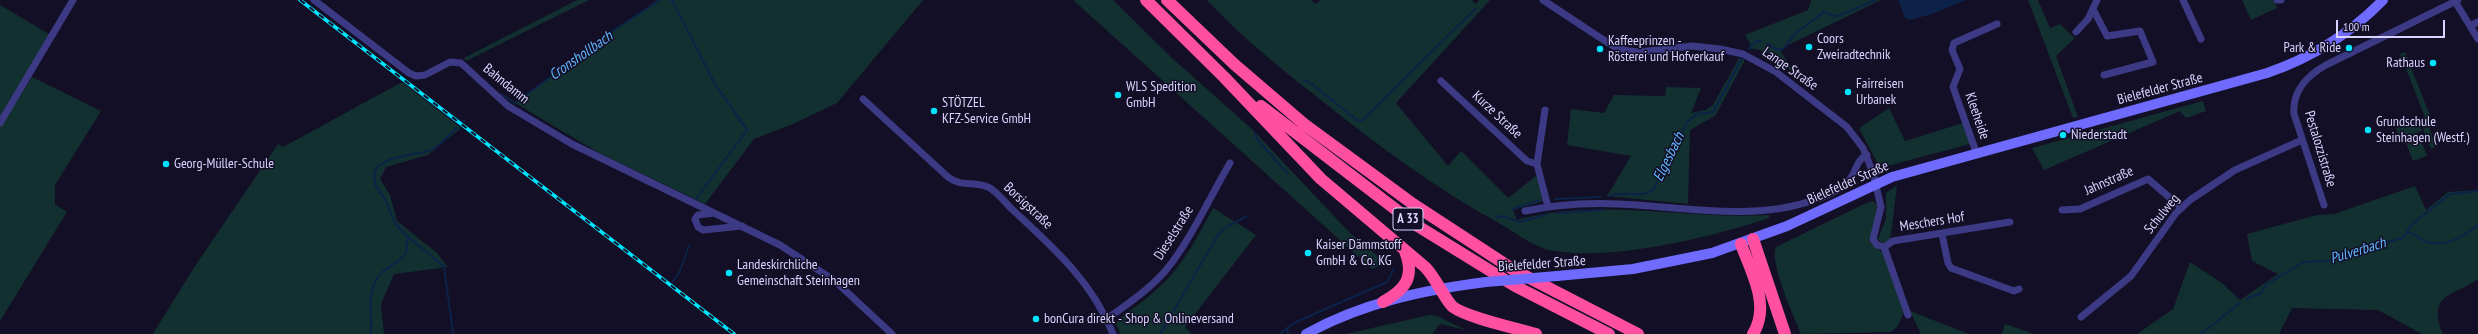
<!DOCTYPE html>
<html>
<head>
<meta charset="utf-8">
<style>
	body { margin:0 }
	#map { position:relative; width:2478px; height:334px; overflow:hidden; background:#130f26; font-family:"PT Sans Narrow",sans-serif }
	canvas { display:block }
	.scale { position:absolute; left:2336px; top:20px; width:109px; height:18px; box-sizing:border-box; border:2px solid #d9d4ff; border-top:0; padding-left:5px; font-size:12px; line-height:14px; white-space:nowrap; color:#d9d4ff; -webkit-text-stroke:3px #130f26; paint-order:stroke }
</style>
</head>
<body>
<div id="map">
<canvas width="2478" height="334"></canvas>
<div class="scale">100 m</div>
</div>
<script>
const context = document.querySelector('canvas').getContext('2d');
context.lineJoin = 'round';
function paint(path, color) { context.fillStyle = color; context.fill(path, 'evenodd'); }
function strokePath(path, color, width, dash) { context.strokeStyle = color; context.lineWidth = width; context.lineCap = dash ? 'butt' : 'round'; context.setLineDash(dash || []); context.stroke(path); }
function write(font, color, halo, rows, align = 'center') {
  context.font = font + ' "PT Sans Narrow",sans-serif'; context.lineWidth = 3; context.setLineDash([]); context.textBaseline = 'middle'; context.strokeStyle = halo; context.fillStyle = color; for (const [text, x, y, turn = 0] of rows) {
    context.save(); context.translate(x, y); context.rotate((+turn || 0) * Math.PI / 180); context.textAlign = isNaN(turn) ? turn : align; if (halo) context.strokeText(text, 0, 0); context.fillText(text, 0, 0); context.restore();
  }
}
const green = new Path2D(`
	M577,0h12l-123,61 -2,-3z
	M657,0h266l-86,103 -44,21 -39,15 -49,65 -106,-51 -84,-50z
	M1073,0h40l59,58 80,71 97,103 37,31 -14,6z
	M1207,0h104l4,4 6,-4h151l4,4 3,-4h11l-94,103 52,63 13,-15 47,47 29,-23 7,26 -31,9 4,10c83,-23 168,0 252,-5v3c-57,19 -155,43 -215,33 -18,-2 -36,-17 -52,-26 -66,-36 -126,-81 -185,-128 -38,-30 -77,-61 -110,-97z
	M1811,0h70l-99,48 -1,4 15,24c-11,-12 -30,-29 -47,-27l1,-6 -5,-8 63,-25z
	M2028,0h10l12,28 10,-4 15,14 -19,18 22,61 -5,1z
	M2242,0h31l4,8 -26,12z
	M0,5l49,29 -49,83z
	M2405,52l28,71 -5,2 8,21 -5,3 -12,-30 6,-2 -25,-63z
	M1739,58l6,2 -30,56 -25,14 -2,74 -81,-8 24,-40 -64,-11 4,-36 33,4 10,-18 51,1 1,-9 35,1 -10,25 15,-3 7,-5z
	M32,77l69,34 -46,74v19l12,8 -67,109v-194z
	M402,82l59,46 -33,27 -42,12 -6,12 10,16 7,26 40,32 11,14 -54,7 -13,30 3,30h-231l40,-65 85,-125 5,3z
	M2203,101l3,10 -20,7 -6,-7 -136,59 -12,-22z
	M1889,108l16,33 58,-18 7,21 -90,24 -21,-40z
	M2417,120l5,11 -22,9 -4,-12z
	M2419,135l8,21 -14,5 -8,-21z
	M1897,185l-6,49 -1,5 -8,4 -4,-4 8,-20v-26z
	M2415,186l11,24 22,-18 30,-2v89c-23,17 -52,14 -35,55h-21l-44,-24 -86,-2 -13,26h-142l36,-25 17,-47 32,21 18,17 38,-26 -26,-13 -5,-27 70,-19 17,-1z
	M1873,201l4,4v7l-7,30 13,11 21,59 -6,14 -7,6 -90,2c-7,-17 -32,-72 -25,-87l88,-43z
	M1213,208l43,27 -71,92 7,7h-72l-4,-11 2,-3c18,-14 39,-28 54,-46 17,-20 29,-44 41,-66z
	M1910,311l59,23h-48z
	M1429,315l8,1 29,14 -26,-6 -8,10h-86z
	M2005,324l27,9v1h-30z`);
const water = new Path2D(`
	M1898,0h68l-34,14 -22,6 -5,-2z`);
const stream = new Path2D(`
	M671,0l1,1
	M673,2l42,82 32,46 -51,69
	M1767,43l8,6h8l13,-16 28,-21 10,4h4l38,-16
	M1748,49l8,-8h5
	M1304,81h4l50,40 5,-1 112,-111
	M501,94l14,9 99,-73 46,-30
	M463,121l2,-1
	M1255,133l1,5 32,36
	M1610,196c13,-6 33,3 44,-7l33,-67 10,-8 16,-2 29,-54
	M1555,199l46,-2
	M1513,209l27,-9
	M1557,213l46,-3
	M1497,217l5,-1 18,6 25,-7
	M2407,232c9,2 14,8 19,10 21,5 37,-5 52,-17
	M408,237l36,29 9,68
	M673,281l6,-8 10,-27
	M2246,299l15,-6 5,-8 37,-23 26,-1 75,-24 7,-12 39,-31 28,-3
	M1288,333l-1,-5 9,-6 91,-40 7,-13
	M371,334c1,-18 -4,-35 4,-52 8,-17 27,-19 31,-29 1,-5 1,-11 2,-16 -18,-17 -14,-19 -23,-38 -3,-5 -7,-8 -9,-13 -13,-30 37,-30 52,-35 10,-3 21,-16 29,-23
	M1160,334l58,-99 5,-6 24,-13
	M1280,334l6,-5
	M2201,334l39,-31`);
const minor = new Path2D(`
	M314,0l95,73 7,3 9,-1 25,-13 11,1 47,43 64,38 208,101 55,36 57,53
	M1543,0l56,37 16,10 13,4 12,1 52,-6 28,3 23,5 33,18 71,55 16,21 10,25 8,34 -8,32 4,6 7,2 9,-6 117,-19
	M2183,0l18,39
	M2277,0h4
	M2454,0l24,39
	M2093,9l14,27 33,-5 13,31 -49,13
	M2470,26l8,-4
	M2076,32l12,-13 9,-19
	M1441,81l86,80 10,3
	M863,99l85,78c12,10 26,4 40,10 9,4 19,18 27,25 39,36 78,71 98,122
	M1545,110l-8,54 11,43
	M0,123l73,-123
	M1976,152l-23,-65 7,-18 -8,-19 2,-7 43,-19
	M2324,205l-30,-91c-2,-23 14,-39 32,-49l132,-65
	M2062,210l18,-1 68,-30 34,29
	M1525,211c36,-8 75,-9 112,-6 58,4 121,15 177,-5 13,-4 28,-10 36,-21 7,-9 6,-19 17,-24
	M714,213l-16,2 -3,4 3,8 5,3 39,-4
	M1942,234l6,29 3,5 63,23 5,-2
	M1884,247l24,68
	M2081,317l50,-41 45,-63 14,-13 45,-30 67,-30
	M1107,319c20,-15 42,-29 59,-49 23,-27 45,-75 64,-107`);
const secondary = new Path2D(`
	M1557,276l76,-7 79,-16 75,-27 105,-49 375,-104c44,-15 83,-39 116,-73
	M1306,334c56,-31 117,-44 180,-52`);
const motorway = new Path2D(`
	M1146,0l78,77 97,102 104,88c11,11 20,33 28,40 15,11 63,21 83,27
	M1167,0l67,64 70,60 109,80 101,66 124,64
	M1261,106l155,119 99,61 94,48
	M1753,239l32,95
	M1741,244c10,28 30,61 12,90
	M1383,302c23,-13 32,-25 22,-51`);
const rail = new Path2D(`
	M300,0l434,334`);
const secondaryBridge = new Path2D(`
	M1486,282l71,-6`);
const markers = [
	[1809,47,4,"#00e5ff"],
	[2349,48,4,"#00e5ff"],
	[1600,49,4,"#00e5ff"],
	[2433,63,4,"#00e5ff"],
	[1848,92,4,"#00e5ff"],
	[1118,95,4,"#00e5ff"],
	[934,111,4,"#00e5ff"],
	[2368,130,4,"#00e5ff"],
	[2063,135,4,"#00e5ff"],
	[166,164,4,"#00e5ff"],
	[1308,253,4,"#00e5ff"],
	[729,273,4,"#00e5ff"],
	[1036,319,4,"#00e5ff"]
];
const shields = [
	[1408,219,30]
];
const shieldNames = [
	["A 33",1408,219]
];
const poiNames = [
	["Coors",1817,39],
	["Zweiradtechnik",1817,55],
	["Kaffeeprinzen -",1608,41],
	["Rösterei und Hofverkauf",1608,57],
	["Park & Ride",2341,48,"right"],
	["Rathaus",2425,63,"right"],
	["Fairreisen",1856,84],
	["Urbanek",1856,100],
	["WLS Spedition",1126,87],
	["GmbH",1126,103],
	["STÖTZEL",942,103],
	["KFZ-Service GmbH",942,119],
	["Grundschule",2376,122],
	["Steinhagen (Westf.)",2376,138],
	["Niederstadt",2071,135],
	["Georg-Müller-Schule",174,164],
	["Kaiser Dämmstoff",1316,245],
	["GmbH & Co. KG",1316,261],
	["Landeskirchliche",737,265],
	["Gemeinschaft Steinhagen",737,281],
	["bonCura direkt - Shop & Onlineversand",1044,319]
];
const streetNames = [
	["Lange Straße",1790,69,35],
	["Bahndamm",506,84,39],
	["Bielefelder Straße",2160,89,-15],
	["Kurze Straße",1497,115,43],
	["Kleeheide",1977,116,71],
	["Pestalozzistraße",2320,149,73],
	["Jahnstraße",2109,181,-24],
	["Bielefelder Straße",1848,183,-24],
	["Borsigstraße",1028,206,43],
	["Schulweg",2162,214,-51],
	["Meschers Hof",1932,222,-9],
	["Dieselstraße",1174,233,-58],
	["Bielefelder Straße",1542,264,-4]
];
const waterNames = [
	["Cronshollbach",581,56,-35],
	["Elgesbach",1669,157,-64],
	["Pulverbach",2358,251,-17]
];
paint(green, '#12302f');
paint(water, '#0c2248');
strokePath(stream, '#0c2248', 2);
strokePath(minor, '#3d3a85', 7);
strokePath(secondary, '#6f6bff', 10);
strokePath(motorway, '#ff4fa3', 12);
strokePath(rail, '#00e5ff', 3.5);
strokePath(rail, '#130f26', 2, [6]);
strokePath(secondaryBridge, '#6f6bff', 10);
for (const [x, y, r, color] of markers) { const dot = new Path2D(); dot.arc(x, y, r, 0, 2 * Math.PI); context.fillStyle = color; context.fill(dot); strokePath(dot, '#130f26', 1.5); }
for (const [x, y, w] of shields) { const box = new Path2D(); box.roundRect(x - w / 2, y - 11, w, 22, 3); context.fillStyle = '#130f26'; context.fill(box); strokePath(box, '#d9d4ff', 1); }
write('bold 13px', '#d9d4ff', null, shieldNames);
write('14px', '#d9d4ff', '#130f26', poiNames, 'left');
write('14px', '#d9d4ff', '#130f26', streetNames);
write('italic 15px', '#62b6ff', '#130f26', waterNames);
</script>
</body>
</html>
